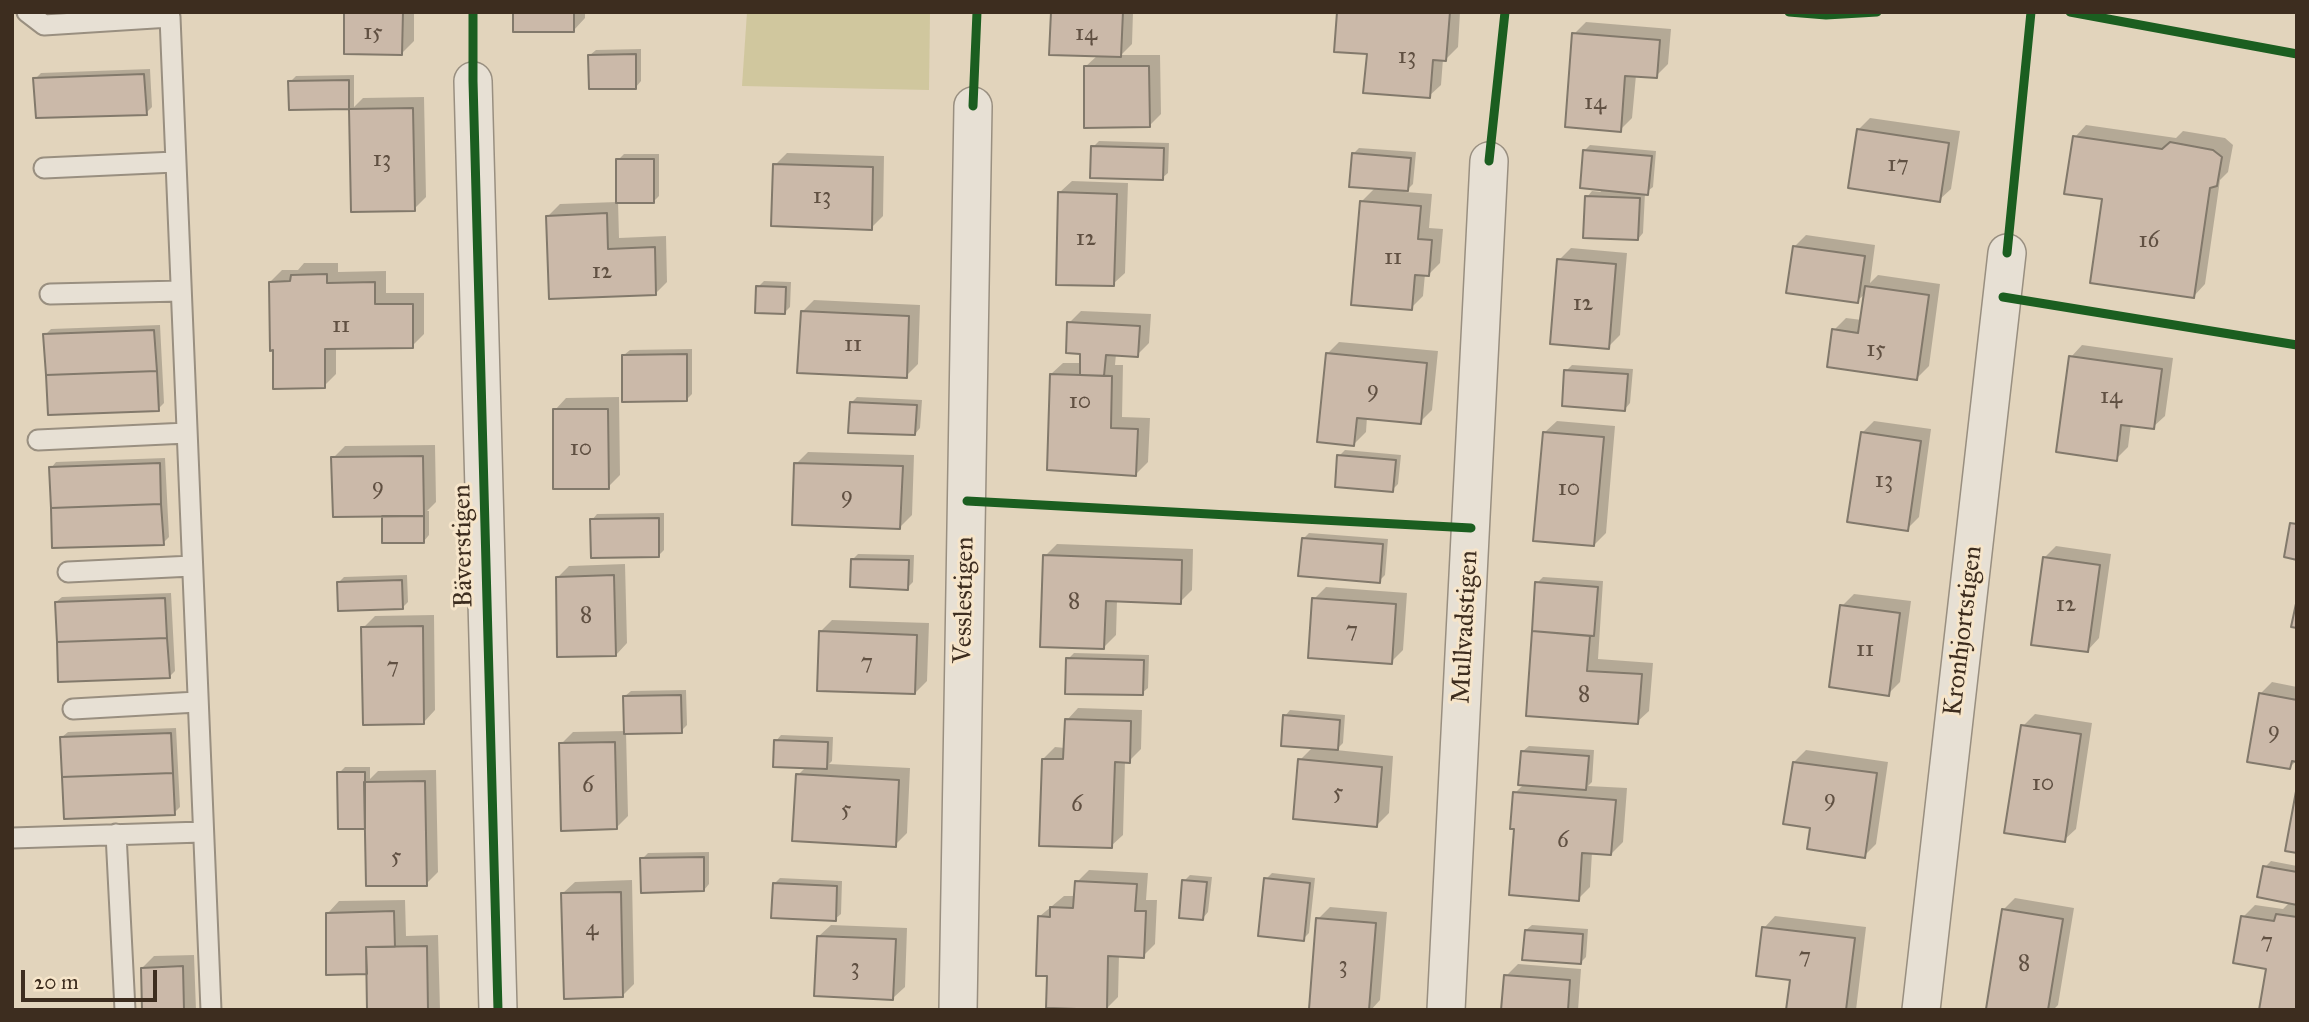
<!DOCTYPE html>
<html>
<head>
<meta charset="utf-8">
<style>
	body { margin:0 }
	#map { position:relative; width:2309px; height:1022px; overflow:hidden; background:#e2d4bc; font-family:"IM FELL Great Primer",serif }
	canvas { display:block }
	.frame { position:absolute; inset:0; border:14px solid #3d2d1f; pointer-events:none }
	.scale { position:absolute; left:21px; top:970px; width:136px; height:32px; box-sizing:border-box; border:4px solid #3d2d1f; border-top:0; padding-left:9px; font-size:21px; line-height:24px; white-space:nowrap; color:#3d2d1f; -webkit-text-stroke:5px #f6e5ca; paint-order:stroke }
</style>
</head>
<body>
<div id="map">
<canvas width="2309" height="1022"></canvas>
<div class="frame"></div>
<div class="scale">20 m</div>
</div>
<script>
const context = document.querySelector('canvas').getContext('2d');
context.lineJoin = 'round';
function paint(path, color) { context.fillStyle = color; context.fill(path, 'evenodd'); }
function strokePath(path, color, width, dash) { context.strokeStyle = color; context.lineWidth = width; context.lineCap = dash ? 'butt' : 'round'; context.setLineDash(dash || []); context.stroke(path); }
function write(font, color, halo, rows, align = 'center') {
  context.font = font + ' "IM FELL Great Primer",serif'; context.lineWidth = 6; context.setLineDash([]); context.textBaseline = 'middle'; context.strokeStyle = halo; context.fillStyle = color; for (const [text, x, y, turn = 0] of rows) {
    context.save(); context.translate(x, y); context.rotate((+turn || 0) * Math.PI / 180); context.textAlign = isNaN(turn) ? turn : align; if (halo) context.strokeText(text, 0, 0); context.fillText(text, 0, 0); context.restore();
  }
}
const green = new Path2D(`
	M747,12h183l-1,78 -187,-4z`);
const shadow = new Path2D(`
	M346,12h68v29l-12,12z
	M514,12h71v6l-11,12z
	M1053,12h80l-1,32 -11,11h39l1,59 -12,12 -64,-59 13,-12z
	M1339,12h121l-2,35 -12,12h-3l-2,26 -12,11 -60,-43z
	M1586,22l85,7 -3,35 -12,12 -20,-1 -4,43 -12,12 -46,-96z
	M641,49v32l-5,6 -46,-32 6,-5z
	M150,69l2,38 -6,6 -111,-34 6,-6z
	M354,75v32l9,-9 61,-1 2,100 -12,12 -61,2 -2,-103 -60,1 -1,-27 6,-6z
	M1870,118l90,13 -9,58 -12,11 -81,-70z
	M2086,125l90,13 7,-7 42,7 8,7 -5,27 -8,8 -15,104 -11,12 -90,-98 -29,-61z
	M1099,141l70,2 -1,30 -6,5 -69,-31z
	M1590,145l66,6 -3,36 -8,6 -2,40 -5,6 -51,-42 5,-6 9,1 -16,-42z
	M1359,148l57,4 -3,32 -8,8 27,2 -3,34 14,1 -3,34 -12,12 -3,-1 -2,22 -12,12 -49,-107 14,-14 -23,-33z
	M787,153l97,3 -1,60 -12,12 -96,-63z
	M624,154h35v42l-5,5h-36l1,37 47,-2 1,46 -12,12 -107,-78 12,-12 57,-2 1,-42z
	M1072,181l56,2 -3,90 -12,11 -53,-92z
	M1806,235l69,10 -5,38 8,-8 62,9 -11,82 -12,12 -83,-48 12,-12 16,2 4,-27 -9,8 -63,-54z
	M1571,248l56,5 -7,82 -12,12 -49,-87z
	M304,263h34v9l48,-1v22h38v41l-12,12 -76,1v27l-12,12 -50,-38 -4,-66 12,-12h16z
	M764,281l27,1 -1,25 -5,5 -27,-25z
	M814,300l106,5 -2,59 -12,12 -104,-64z
	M1081,311l70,3 -2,29 -12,12 -21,-1 -1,11h8l-1,52 28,1 -2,44 -12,12 -85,-100 12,-11h19v-11l-13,-29z
	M160,325l4,78 -6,6 -113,-74 6,-6z
	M1339,342l99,9 -6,59 -12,12 -53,-5 -1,15 -12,12 -27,-90z
	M2082,345l91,13 -8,58 -12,11 -22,-3 -3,23 -12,12 -45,-102z
	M692,349v45l-6,6 -62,-45 6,-5z
	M1572,365l61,4 -3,34 -5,6 -59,-38z
	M619,397l1,78 -12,12 -53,-77 11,-12z
	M857,397l65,3 -2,28 -5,6 -64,-31z
	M1557,421l58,5 -9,107 -12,12 -49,-113z
	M1874,421l57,8 -12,88 -12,12 -45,-96z
	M435,445l1,57 -9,9h2v24l-5,6 -91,-83 12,-12z
	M1345,450l56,5 -3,29 -6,6 -53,-34z
	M808,452l106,3 -2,60 -12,12 -104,-63z
	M165,458l4,79 -6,6 -112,-75 5,-6z
	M664,513v37l-6,6 -66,-36 5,-6z
	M1309,533l79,6 -3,36 -6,6 -76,-42z
	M1057,544l136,5 -1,41 -12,12 -63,-2 -1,35 -12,12 -59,-91z
	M2056,546l55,8 -12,84 -11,12 -44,-92z
	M858,554l56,1 -1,27 -6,6 -54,-29z
	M625,564l2,79 -11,12 -58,-78 11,-11z
	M407,575l1,27 -6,6 -63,-26 5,-5z
	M1543,577l60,4 -5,78 55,4 -4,48 -12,11 -109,-7 9,-132z
	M1326,587l81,6 -4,57 -12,12 -77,-63z
	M171,593l4,78 -6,6 -113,-75 6,-5z
	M1854,594l57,7 -11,81 -12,12 -46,-88z
	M434,615l1,95 -11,12 -61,-94 12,-12z
	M832,620l97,3 -2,58 -12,12 -95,-61z
	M1074,653l75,2 -1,33 -6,5 -74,-34z
	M2272,682l25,5v73l-7,7 -30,-73z
	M686,690l1,35 -6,6 -55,1 2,84 -12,12 -55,-84 12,-12 53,-1 -1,-35 6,-5z
	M1078,708l64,2 -1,39 -12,12h-4l-2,74 -12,11 -68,-87 12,-12 10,1 2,-28z
	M1290,710l55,5 -2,28 -7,7 57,6 -4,57 -12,12 -77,-65 13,-13 -28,-31z
	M2035,714l57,9 -16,106 -12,11 -41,-114z
	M176,728l4,79 -6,6 -112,-76 6,-5z
	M781,735l52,2 -1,24 -3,3 81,4 -3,65 -12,12 -97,-70 8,-8 -30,-26z
	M1529,746l65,4 -2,32 -4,4 39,2 -4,54 -12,12 -19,-2 -2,35 -12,12 -63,-71v-35l9,-9 -1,-33z
	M1806,750l82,12 -12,82 -12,12 -52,-29 -18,-65z
	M345,767h25v12l8,-8 58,-1 2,102 -12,12 -59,-57 -28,-54z
	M709,852v32l-5,6 -62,-31 6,-6z
	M2271,861l26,5v144l-29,-42 -25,-51 12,-12 28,4 7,-7 -25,-35z
	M1089,870l59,3 -2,27h11l-2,44 -12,12 -24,-1 -1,42 -12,12 -57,-35 -9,-58 24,-20h12l1,-14z
	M1272,873l43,5 -6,55 -6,6 -37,-60z
	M1190,875l22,2 -4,35 -5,6 -19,-37z
	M780,878l62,3 -1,33 -6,5 -61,-35z
	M632,880l2,104 -12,12 -59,-103 12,-11z
	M2015,898l59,10 -16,97 -5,5h-51l-14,-3 15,-97z
	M405,900l1,36 32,-1 2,75h-71v-38l-41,-59 11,-12z
	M1330,907l57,5 -7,88 -9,10 -60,-2 7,-89z
	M1775,916l91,11 -10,83h-68l4,-31 -28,-51z
	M831,925l76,3 -2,59 -12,11 -74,-62z
	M1532,925l56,4 -2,28 -6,6 -54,-33z
	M194,955l2,55h-52l-2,-42 12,-12z
	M1518,964l63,5 -3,41h-75l3,-34z`);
const building = new Path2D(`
	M344,12h59l-1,43 -58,-1z
	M513,12h61v20h-61z
	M1051,12h72l-2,45 -72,-2z
	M1337,12h113l-4,49 -13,-1 -3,38 -67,-5 4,-39 -33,-2z
	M1572,33l88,7 -3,38 -32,-2 -4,56 -56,-5z
	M636,54v35h-47l-1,-34z
	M1084,66h65l1,61 -66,1z
	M144,74l3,41 -111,3 -3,-40z
	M349,80v29l-60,1 -1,-29z
	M413,108l2,103 -64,1 -2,-103z
	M1857,129l92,14 -9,59 -92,-14z
	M2073,136l89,13 8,-7 43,8 9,7 -5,29 -7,2 -16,110 -104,-15 12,-84 -38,-5z
	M1091,146l73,2 -1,32 -73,-2z
	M1583,150l69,6 -4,39 -68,-7z
	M1352,153l59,5 -3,33 -59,-4z
	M616,159h38v44h-38z
	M773,164l100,3 -1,63 -101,-4z
	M1058,192l59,2 -3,92 -58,-1z
	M1585,196l55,2 -2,42 -55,-2z
	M1360,201l61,5 -3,33 14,1 -3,36 -14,-1 -3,35 -61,-5z
	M607,213l1,36 47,-2 1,48 -107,4 -3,-83z
	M1793,246l72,10 -7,47 -72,-10z
	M1557,259l59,5 -7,85 -59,-5z
	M327,274v9l48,-1v22h38v44l-88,1v39l-52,1v-39l-3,1 -1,-69 21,-1 1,-6z
	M756,286l30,1 -1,27 -30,-1z
	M1865,286l64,9 -12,85 -90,-13 5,-38 26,4z
	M801,311l108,5 -2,62 -110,-5z
	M1067,322l73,4 -2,31 -32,-2 -2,21 -24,-1v-21l-14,-1z
	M154,330l3,41 -111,4 -3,-41z
	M1326,353l101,10 -6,61 -64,-6 -3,28 -37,-4z
	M687,354v47l-65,1v-47z
	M2069,356l93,13 -8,60 -33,-4 -4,36 -61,-9z
	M1564,370l64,4 -3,37 -63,-5z
	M157,371l2,40 -111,4 -2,-40z
	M1050,374l62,2 -1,52 27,1 -2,47 -89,-6z
	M850,402l67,3 -2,30 -67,-2z
	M553,409h55l1,80h-56z
	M1543,432l61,5 -10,109 -61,-5z
	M1861,432l60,9 -13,90 -61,-9z
	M1337,455l59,5 -3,32 -58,-5z
	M423,456l1,60 -91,1 -2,-60z
	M160,463l1,41 -110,4 -2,-41z
	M794,463l109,3 -3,63 -108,-4z
	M161,504l3,41 -112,3 -1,-40z
	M382,516h42v27h-42z
	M659,518v39l-68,1 -1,-39z
	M2290,523l7,1v36l-13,-3z
	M1302,538l81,6 -3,39 -82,-7z
	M1043,555l139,5 -1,44 -75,-3 -2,48 -64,-2z
	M2043,557l57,8 -12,87 -57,-7z
	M851,559l58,1 -1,30 -58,-3z
	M614,575l2,81 -59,1 -1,-80z
	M402,580l1,29 -65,2 -1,-29z
	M1535,582l63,5 -4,49 -62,-5z
	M165,598l2,40 -110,4 -2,-40z
	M1312,598l84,6 -4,60 -84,-6z
	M2297,599v29l-6,-1z
	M1840,605l60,8 -11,83 -60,-9z
	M423,626l1,98 -61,1 -2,-98z
	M819,631l98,4 -2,59 -98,-3z
	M1532,631l58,5 -3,35 55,3 -4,50 -112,-8z
	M167,638l3,40 -112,4 -1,-40z
	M1066,658l78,2 -1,35 -78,-1z
	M2259,693l38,7v62l-5,-1 -2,8 -43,-7z
	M681,695l1,38 -58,1 -1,-38z
	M1283,715l57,5 -2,30 -57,-4z
	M1065,719l66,2 -1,42 -15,-1 -3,86 -73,-2 3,-87h21z
	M2021,725l60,9 -16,108 -61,-9z
	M171,733l2,40 -111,4 -2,-40z
	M774,740l54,2 -1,27 -54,-2z
	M615,742l2,87 -56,2 -2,-88z
	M1521,751l68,5 -3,34 -68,-5z
	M1298,759l84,8 -5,60 -84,-8z
	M1793,762l84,11 -12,85 -58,-9 3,-21 -27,-4z
	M337,772h28v57h-27z
	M173,773l2,42 -111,4 -2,-42z
	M796,774l103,6 -3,67 -104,-6z
	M425,781l2,105h-61l-2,-104z
	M2297,786v67l-12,-2z
	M1513,792l103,8 -5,55 -29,-2 -3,48 -70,-6 5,-66h-4z
	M704,857v34l-63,2 -1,-35z
	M2263,866l34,6v33l-40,-8z
	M1264,878l46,5 -6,58 -46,-5z
	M1182,880l25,2 -4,38 -24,-2z
	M1075,881l62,3 -2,27h11l-2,47 -36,-2 -1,54 -61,-2 1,-32h-11l2,-60 12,1v-10l23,1z
	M773,883l64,3 -1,35 -65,-3z
	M621,892l2,105 -59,2 -3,-106z
	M2002,909l61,10 -15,91 -62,-1z
	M394,911l1,36h-29l1,27 -41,1v-62z
	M2276,914l21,3v93h-38l7,-41 -33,-6 8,-47 33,5z
	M1316,918l60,5 -7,87 -60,-1z
	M1762,927l93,11 -9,72h-60l4,-30 -34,-4z
	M1525,930l58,4 -2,30 -59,-4z
	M817,936l79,3 -3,61 -79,-4z
	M427,946l1,64h-61l-1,-63z
	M183,966l1,44h-42l-1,-42z
	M1504,975l66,5 -2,30h-67z`);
const lane = new Path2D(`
	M27,12l17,13 126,-8 41,993
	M44,168l131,-6
	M50,294l131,-3
	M38,440l149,-7
	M68,572l124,-6
	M73,709l124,-7
	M116,834l9,176
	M12,838l190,-6`);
const street = new Path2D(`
	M473,81l25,929
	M958,1010l15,-904
	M1446,1010l43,-849
	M1921,1010l86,-757`);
const cycleway = new Path2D(`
	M473,12v69l25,929
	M1789,12l37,3 51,-3
	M2070,12l227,42
	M973,106l4,-94
	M1489,161l16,-149
	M2007,253l24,-241
	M2003,297l294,48
	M967,501l504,27`);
const numberNames = [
	["15",373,33],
	["14",1086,34],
	["13",1407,57],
	["14",1595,103],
	["13",382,160],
	["17",1898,165],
	["13",822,197],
	["12",1086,239],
	["16",2149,241],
	["11",1393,258],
	["12",602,272],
	["12",1583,304],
	["11",341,326],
	["11",853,345],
	["15",1876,350],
	["9",1373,390],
	["14",2111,397],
	["10",1080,402],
	["10",581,449],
	["13",1884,481],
	["9",378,487],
	["10",1569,489],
	["9",847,496],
	["8",1074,602],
	["12",2066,605],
	["8",586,616],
	["7",1352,631],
	["11",1865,650],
	["7",867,663],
	["7",393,667],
	["8",1584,695],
	["9",2274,731],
	["10",2043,784],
	["6",588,786],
	["5",1338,793],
	["9",1830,799],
	["6",1077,805],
	["5",846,810],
	["6",1563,841],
	["5",396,857],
	["4",592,929],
	["7",2267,942],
	["7",1805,957],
	["8",2024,964],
	["3",1343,966],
	["3",855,968]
];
const streetNames = [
	["Bäverstigen",464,546,-91],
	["Vesslestigen",965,600,-89],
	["Mullvadstigen",1466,627,-87],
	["Kronhjortstigen",1964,631,-83]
];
paint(green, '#d0c79e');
paint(shadow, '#0003');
paint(building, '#cbb9a9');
strokePath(building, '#82796b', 2);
strokePath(lane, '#998f80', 23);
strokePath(street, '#998f80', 40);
strokePath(lane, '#e7e0d4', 19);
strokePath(street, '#e7e0d4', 37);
strokePath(cycleway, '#1b5e20', 9);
write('23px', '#605042', null, numberNames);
write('26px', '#3d2d1f', '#f6e5ca', streetNames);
</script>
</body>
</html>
